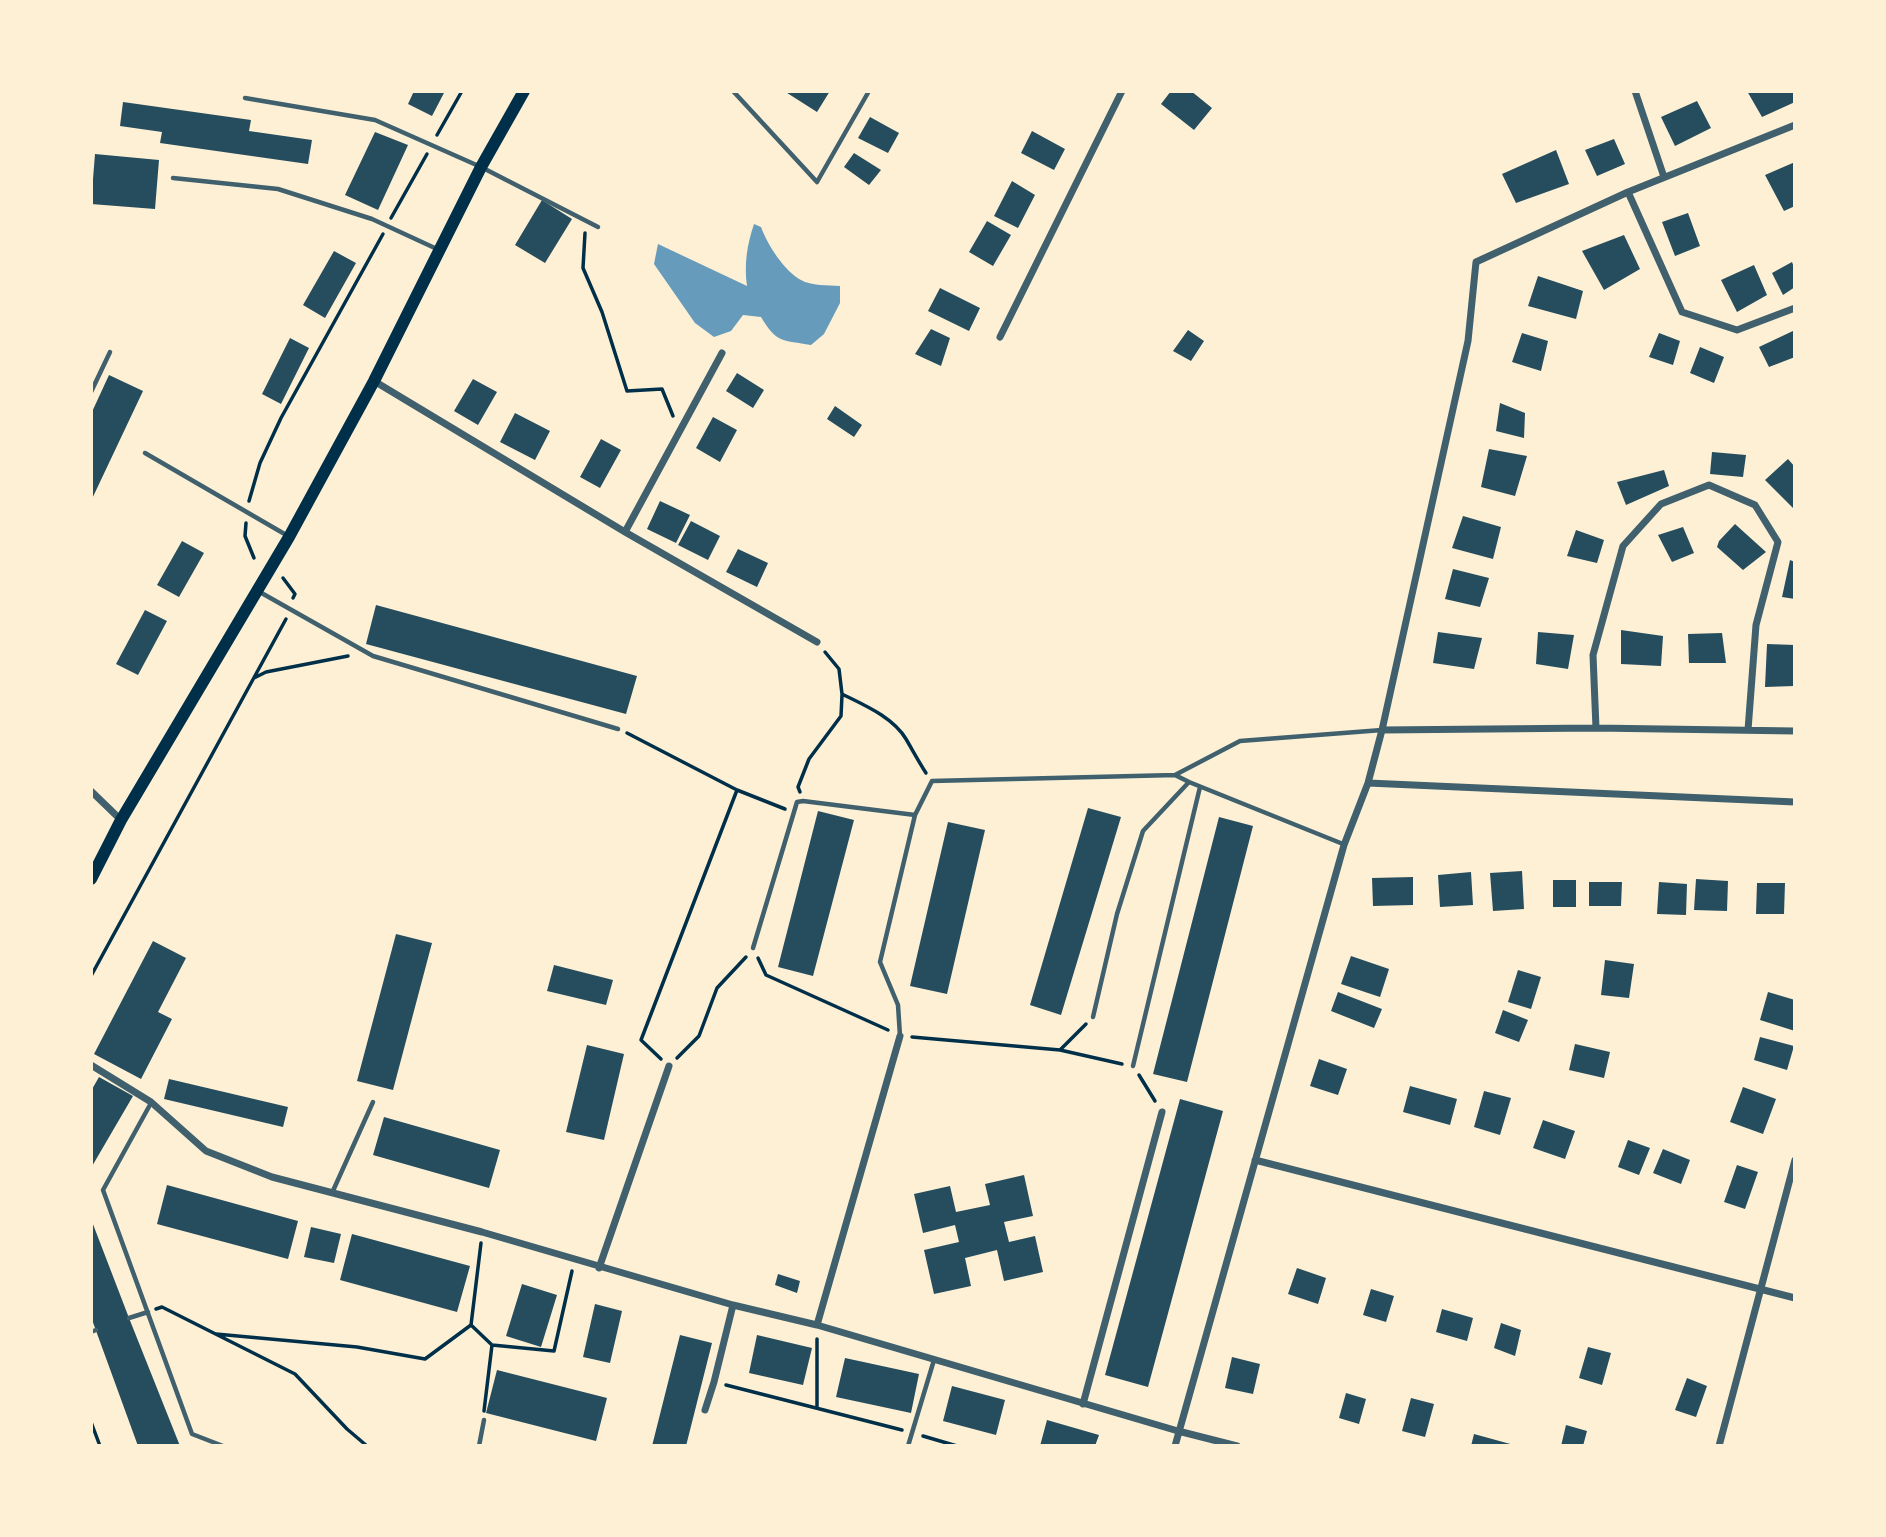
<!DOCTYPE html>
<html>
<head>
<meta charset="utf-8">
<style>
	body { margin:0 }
	#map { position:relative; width:1886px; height:1537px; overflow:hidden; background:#fdf0d5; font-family:Barlow,sans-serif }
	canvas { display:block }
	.frame { position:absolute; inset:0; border:93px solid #fdf0d5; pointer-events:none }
</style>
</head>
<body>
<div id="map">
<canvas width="1886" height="1537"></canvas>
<div class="frame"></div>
</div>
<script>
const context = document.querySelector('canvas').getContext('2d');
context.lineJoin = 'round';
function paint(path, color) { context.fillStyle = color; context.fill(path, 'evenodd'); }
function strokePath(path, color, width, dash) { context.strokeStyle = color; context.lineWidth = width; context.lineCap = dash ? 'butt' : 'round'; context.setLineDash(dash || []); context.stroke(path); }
const water = new Path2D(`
	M754,224l7,3c6,17 24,45 40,53 10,6 27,5 39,6v17l-16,31 -13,11c-28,-5 -34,-1 -50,-28l-18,-2 -12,16 -17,6 -19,-14 -41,-59 4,-20 89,42c-3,-22 0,-41 7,-62z`);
const building = new Path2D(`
	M414,91h31l-13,25 -24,-12z
	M784,91h46l-13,21z
	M1171,91h20l21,17 -18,22 -33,-26z
	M1747,91h48v11l-33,15z
	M1697,101l14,27 -36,18 -14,-29z
	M123,102l128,18 -2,11 63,9 -4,24 -148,-21 2,-11 -42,-6z
	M870,117l29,16 -11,20 -30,-15z
	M1032,131l33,18 -11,21 -33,-17z
	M375,132l33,13 -30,65 -33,-15z
	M1614,139l11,25 -28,12 -12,-26z
	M1556,150l13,34 -53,19 -14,-29z
	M854,153l27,17 -12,15 -25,-18z
	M95,154l64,6 -4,49 -64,-5z
	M1795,162v44l-11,5 -19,-36z
	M1012,181l23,14 -17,33 -24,-12z
	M542,200l30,19 -27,44 -30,-18z
	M1688,213l12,33 -25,10 -13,-34z
	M987,221l24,14 -18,31 -24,-14z
	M1624,235l16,34 -36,21 -22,-39z
	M334,251l22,12 -31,55 -22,-13z
	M1792,262l3,8v17l-12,8 -11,-22z
	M1754,265l13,30 -30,17 -16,-32z
	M1538,276l45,15 -7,28 -48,-13z
	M940,288l40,20 -11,23 -41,-20z
	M931,329l19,9 -9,28 -26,-12z
	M1188,330l16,11 -13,20 -18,-10z
	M1795,330v27l-26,10 -10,-20z
	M1522,333l26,8 -7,30 -29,-9z
	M1659,333l21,8 -7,24 -24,-8z
	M290,338l19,10 -28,56 -19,-10z
	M1700,347l24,10 -10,26 -24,-10z
	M737,373l27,17 -11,18 -27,-17z
	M109,375l34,16 -52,110v-87z
	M473,379l24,13 -19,33 -24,-14z
	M1500,403l25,10 -1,25 -28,-7z
	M835,406l27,19 -8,12 -27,-18z
	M515,413l35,18 -15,29 -35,-18z
	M713,417l24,13 -17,32 -24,-14z
	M601,439l20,11 -21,38 -20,-11z
	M1489,449l38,7 -12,40 -34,-9z
	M1712,452l34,3 -3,22 -33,-3z
	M1788,459l7,8v43l-30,-30z
	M1664,470l5,16 -43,19 -9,-23z
	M660,501l30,14 -14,28 -29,-14z
	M1463,516l38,11 -8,32 -41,-11z
	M691,521l29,15 -12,24 -30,-15z
	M1735,524l31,28 -23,18 -26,-23 2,-6z
	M1683,527l11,26 -22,9 -14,-27z
	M1576,530l28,10 -7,23 -30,-7z
	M182,541l22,12 -25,44 -22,-12z
	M738,549l30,14 -11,24 -31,-15z
	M1790,560l5,2v37l-13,-2z
	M1453,569l36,9 -9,29 -35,-8z
	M376,605l261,71 -11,38 -260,-70z
	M145,610l22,11 -29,54 -22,-11z
	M1621,630l42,6 -2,30 -40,-2z
	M1438,632l44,6 -8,31 -41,-6z
	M1538,632l36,3 -6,34 -32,-5z
	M1722,633l4,30h-37l-1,-29z
	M1767,644l28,1 -1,41 -29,1z
	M1088,808l33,9 -60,198 -31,-10z
	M818,811l36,9 -41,156 -35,-9z
	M1219,817l34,9 -66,256 -34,-8z
	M948,822l37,8 -38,164 -37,-8z
	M1522,871l2,38 -31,2 -3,-38z
	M1471,872l2,33 -33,2 -2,-32z
	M1413,877v28l-40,1 -1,-28z
	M1696,879l32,2 -1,30 -33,-1z
	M1553,880h23v27h-23z
	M1589,882h33l-1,24h-32z
	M1659,882l28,2 -1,31 -29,-1z
	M1757,883h28l-1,31h-28z
	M396,934l36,9 -39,147 -36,-9z
	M153,941l33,17 -28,54 14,7 -31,60 -47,-25z
	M1351,956l38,13 -9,28 -39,-13z
	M1605,960l29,4 -5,34 -28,-3z
	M554,965l59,15 -7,25 -59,-14z
	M1518,970l23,7 -10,32 -23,-7z
	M1338,992l44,17 -8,19 -43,-17z
	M1768,992l27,8v31l-35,-11z
	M1503,1010l25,10 -9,22 -24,-9z
	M1760,1037l34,9 -7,24 -33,-10z
	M1575,1044l35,8 -6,26 -35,-8z
	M587,1045l37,9 -20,86 -38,-8z
	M1319,1059l28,10 -9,26 -28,-9z
	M99,1077l34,19 -42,72v-77z
	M169,1079l119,28 -5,20 -119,-28z
	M1410,1086l47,13 -7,26 -47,-13z
	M1743,1087l33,12 -13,35 -33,-12z
	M1484,1091l27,7 -11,37 -26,-8z
	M1180,1099l43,12 -75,276 -43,-12z
	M384,1117l116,33 -11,38 -116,-33z
	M1543,1120l32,11 -10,28 -32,-11z
	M1628,1140l22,8 -11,27 -21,-8z
	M1663,1149l27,11 -9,24 -28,-11z
	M1737,1165l21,7 -13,37 -21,-7z
	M1024,1175l9,41 -29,6 5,20 26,-6 8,36 -39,9 -7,-31 -32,8 6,28 -37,8 -10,-44 35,-8 -4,-17 -32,8 -9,-39 36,-8 6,26 34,-7 -5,-21z
	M167,1185l131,36 -10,38 -131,-35z
	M91,1219l38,99 51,128h-42l-47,-129z
	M311,1227l30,7 -7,29 -30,-6z
	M352,1234l118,32 -13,46 -117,-32z
	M1297,1268l29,10 -8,26 -30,-10z
	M778,1274l22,7 -3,12 -22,-8z
	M522,1284l35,11 -16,52 -35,-11z
	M1371,1289l23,7 -8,26 -23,-7z
	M595,1304l27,7 -12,52 -27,-6z
	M1442,1309l31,9 -6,23 -31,-9z
	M1501,1323l20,7 -6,26 -21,-8z
	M680,1335l32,8 -26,103h-34z
	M757,1335l55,13 -9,37 -54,-12z
	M1588,1347l23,6 -9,32 -23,-7z
	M1232,1357l28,7 -7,30 -28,-6z
	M845,1358l74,16 -8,39 -75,-16z
	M497,1370l110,28 -11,43 -110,-28z
	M1687,1378l20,8 -11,31 -21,-7z
	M952,1386l53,14 -9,35 -53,-14z
	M1346,1393l20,6 -7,25 -20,-6z
	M1411,1398l23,6 -9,33 -23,-6z
	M1047,1420l52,15 -4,11h-55z
	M1566,1425l21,6 -4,15h-22z
	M1474,1434l40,11v1h-43z`);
const path = new Path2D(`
	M437,135l25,-44
	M391,218l36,-64
	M585,233l-2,35 19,44 25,79 35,-2 11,27
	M249,501l11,-38 21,-45 102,-184
	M246,523l-1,13 9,22
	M283,578l12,16 -2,4
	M825,652l14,17 3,25c22,11 51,23 64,45 7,12 13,23 20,34
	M254,678l12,-6 82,-16
	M627,733l110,57 -96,250 20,19
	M737,790l48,19
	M800,792l-2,-5 11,-28 32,-43 1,-21
	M758,958l8,17 122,55
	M91,976l195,-357
	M1086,1024l-26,26 62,14
	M912,1037l148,13
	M677,1058l22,-22 18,-48 29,-31
	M1139,1075l16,26
	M481,1243l-10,82 21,20 -8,66
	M156,1309l6,-2 133,67 52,55 20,17
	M216,1334l141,13 68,12 46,-34
	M492,1345l62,6 18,-80
	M726,1385l176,45
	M817,1407v-68
	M91,1422l9,24
	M923,1436l34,10`);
const service = new Path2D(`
	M733,91l84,91 52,-91
	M245,98l130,22 106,47 117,60
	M173,178l105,11 94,30 65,30
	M91,392l19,-40
	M145,453l143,83
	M258,591l115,65 245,73
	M1175,775l14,7 154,62
	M753,948l44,-146 6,-1 112,14
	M1093,1017l24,-103 26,-83 46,-49
	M900,1036l-2,-31 -18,-43 35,-147 17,-34 243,-6 65,-34 142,-11
	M1133,1066l67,-279
	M151,1103l-48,87 89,244 31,12
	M332,1193l41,-91
	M129,1318l19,-6
	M91,1332l5,-2
	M479,1446l5,-26
	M908,1446l26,-86`);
const minor = new Path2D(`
	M1635,91l29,86
	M1628,192l54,120 55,18 58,-22
	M1000,337l122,-246
	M374,381l251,151 192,110
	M625,532l97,-179
	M1596,728l-3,-73 30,-109 38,-42 48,-19 46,20 23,37 -22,83 -8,105
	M1382,730l214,-2 199,3
	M1368,783l427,19
	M91,791l30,29
	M91,1065l60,37 55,49 66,26 210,55 251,73 84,20 361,106 59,15
	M1255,1160l540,138
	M599,1268l70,-202
	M817,1325l83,-289
	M1083,1404l79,-292
	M705,1410l9,-28 19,-77
	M1175,1446l169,-601 24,-62 14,-53 86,-389 8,-79 152,-70 167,-67
	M1719,1446l76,-286`);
const secondary = new Path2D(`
	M91,879l30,-59 168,-283 85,-156 107,-214 43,-76`);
paint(water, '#669bbc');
paint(building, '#264d5e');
strokePath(path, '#003049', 3.5);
strokePath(service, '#3f606c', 4.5);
strokePath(minor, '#3f606c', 7);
strokePath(secondary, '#003049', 12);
</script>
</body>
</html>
